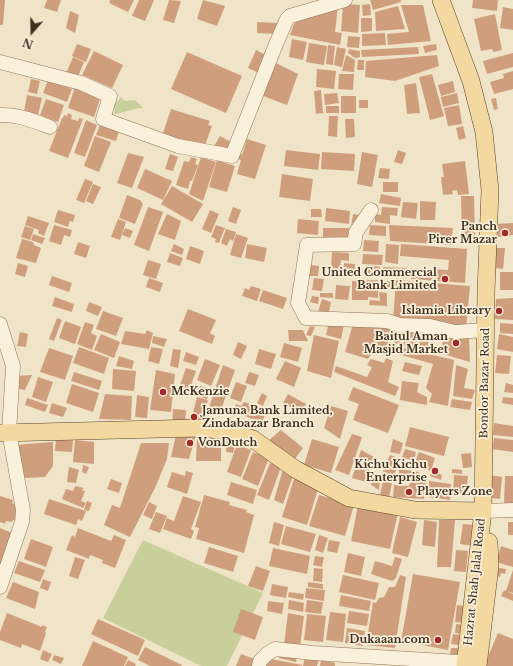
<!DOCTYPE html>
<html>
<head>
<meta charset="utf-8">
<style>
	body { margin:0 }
	#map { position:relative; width:513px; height:666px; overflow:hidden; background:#f0e4c8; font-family:"Libre Baskerville",serif }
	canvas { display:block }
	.north { position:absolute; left:12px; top:12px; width:40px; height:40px; -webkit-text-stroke:3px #f7eed8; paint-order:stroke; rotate:200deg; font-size:11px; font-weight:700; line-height:16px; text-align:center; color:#3d2e20 }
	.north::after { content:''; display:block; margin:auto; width:14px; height:18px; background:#3d2e20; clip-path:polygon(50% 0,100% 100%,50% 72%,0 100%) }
</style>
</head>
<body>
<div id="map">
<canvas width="513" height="666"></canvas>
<div class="north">N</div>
</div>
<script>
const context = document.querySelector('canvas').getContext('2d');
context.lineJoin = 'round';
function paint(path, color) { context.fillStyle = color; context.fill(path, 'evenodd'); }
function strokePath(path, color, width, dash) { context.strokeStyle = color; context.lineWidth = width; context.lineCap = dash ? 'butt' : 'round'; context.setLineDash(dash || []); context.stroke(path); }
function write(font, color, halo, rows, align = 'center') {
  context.font = font + ' "Libre Baskerville",serif'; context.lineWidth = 3.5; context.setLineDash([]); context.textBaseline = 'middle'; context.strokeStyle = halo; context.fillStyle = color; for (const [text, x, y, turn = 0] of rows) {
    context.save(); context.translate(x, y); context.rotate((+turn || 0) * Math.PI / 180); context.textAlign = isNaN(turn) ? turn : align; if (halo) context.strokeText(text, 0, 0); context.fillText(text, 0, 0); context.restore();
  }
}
const green = new Path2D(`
	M121,97l4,4 10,-1 8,8c-10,0 -19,5 -29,6l1,-10z
	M143,540l120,53 -36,73h-26l-98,-48z`);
const building = new Path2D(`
	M0,0h5l-2,25h-3z
	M47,0h14l-4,12 -13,-4z
	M110,0h24l-6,12 -19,-9z
	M139,0h15l-9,21 -13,-5z
	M169,0l12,1 -7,22 -11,-3z
	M203,0l22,6 -8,20 -20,-7z
	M370,0h31v2l-28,8z
	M473,0h25l-1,11 -25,-3z
	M343,4l17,1 -2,28 -17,-2z
	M370,4l1,11 -8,1 -1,-11z
	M401,5h22l8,36 -43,4 -1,-11 22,-2z
	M338,6l-3,26 7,1 -2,12 -50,-10 4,-11 9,-10z
	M398,6l7,23 -29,2 -1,-19z
	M503,7l10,2v21l-13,-2z
	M70,11l9,4 -4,18 -9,-5z
	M495,14l7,36 -9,2 -1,-3 -11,2 -7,-32z
	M361,18h11v13l-11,1z
	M257,22l20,1 -1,11 -19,-1z
	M385,33l1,12 -24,1v-12z
	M348,36l12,1 -1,11 -12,-1z
	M292,39l15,3 -4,18 -14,-3z
	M309,43l18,3 -3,19 -18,-3z
	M77,44l14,5 -5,13 -14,-6z
	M436,44l1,6 -12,3 -2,-7z
	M328,45l7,1 -2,19 -7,-1z
	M337,47l9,2 -4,18 -8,-2z
	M418,47l1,7 -57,3 -1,-7z
	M349,49l11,2v6l-5,1 -7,-5z
	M256,50l10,5 -7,18 -11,-5z
	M94,51l29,14 -11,23 -30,-13z
	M187,52l55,24 -16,37 -55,-24z
	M513,53v14l-26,7 -4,-13z
	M346,55l9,5 -1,12 -12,-1z
	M437,55l2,11 -44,15 -30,-4 1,-16z
	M73,57l11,5 -7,17 -11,-5z
	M358,60h6v10h-7z
	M276,63l22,11 -11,31 -24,-9z
	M317,69l19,2 -2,18 -18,-2z
	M513,71v18l-19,5 -4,-12 14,-4 -1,-4z
	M339,74h15l-1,16 -15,-1z
	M432,74l12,42 -14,4 -11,-43z
	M31,79l9,2 -3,13 -9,-2z
	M48,80l24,9 -5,13 -24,-9z
	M453,81l2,11 -14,4 -3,-11z
	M416,83l4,30 -13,1 -3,-29z
	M75,87l26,9 -7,21 -26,-9z
	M321,90l2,23 -7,1 -2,-23z
	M337,93l2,10 -14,2 -1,-11z
	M457,93l2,10 -16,4 -2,-10z
	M27,95l15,3 -4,17 -14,-3z
	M341,96h15v17h-15z
	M496,98l2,11 -4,1 -3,-11z
	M46,99l18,6 -6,17 -18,-7z
	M359,100h9v8h-9z
	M459,105l3,19 -14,2 -4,-18z
	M326,106h13v7h-13z
	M171,109l39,12 -2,4 4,1 -8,22 -41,-15z
	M68,113l4,2 -1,4 7,2 1,-3 4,1 -15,39 -19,-7 13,-33h1l1,-3 3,1z
	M329,116h9l-1,21 -9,-1z
	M345,119h9l1,18 -9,1z
	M86,120l11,5 -12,32 -11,-4z
	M100,125l19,6 -3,10 -20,-6z
	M463,126l3,12 -7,2 -3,-12z
	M95,136l16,6 -12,30 -15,-6z
	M220,136l13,7 -6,10 -14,-5z
	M247,139l19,6 -11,34 -18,-5 4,-14 -6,-2 2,-5 5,2z
	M286,150l34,4 -2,16 -34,-4z
	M398,150l8,3 -4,11 -8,-2z
	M322,152l33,2 -1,17 -33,-2z
	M362,152l16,3 -6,32 -15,-3z
	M128,153l16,4 -12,31 -15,-5z
	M170,154l8,3 -5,14 -8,-2z
	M191,157l6,2 -2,5 3,1 -6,16h-2l-2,8 -12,-4 8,-24 5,1z
	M201,157l15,5 -13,39 -14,-7z
	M217,160l18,6 -8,26 -18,-5z
	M465,161l4,33 -11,1 -1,-5 -5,1 1,3 -10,1 -2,-18h3l-2,-13z
	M380,168l10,1 -1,10 -11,-1z
	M145,169l27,12 -9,19 -26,-12z
	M282,174l31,5 -3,22 -31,-4z
	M85,179l8,3 -9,21 -8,-3z
	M383,182h15v10h-15z
	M93,184l8,3 -8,17 -7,-3z
	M172,186l31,18 -11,18 -31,-18z
	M381,194l20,4 -1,8 -21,-3z
	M127,195l13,5 3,4 -8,20 -16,-6z
	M461,196h13l1,41h-13z
	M420,201l16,1 -1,18h-15z
	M403,202l15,1 -2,16 -15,-2z
	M148,207l15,5 -14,39 -15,-6z
	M233,207l8,3 -5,14 -8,-3z
	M382,207l16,1 -1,8 -7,-1v9l-15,-2v-8l6,1z
	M326,208l24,3 -1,13 -24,-3z
	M311,209h10l1,8h-11z
	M58,210l17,5 -2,7 -3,-1 -2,6 -14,-5z
	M210,210l9,4 -8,19 -9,-4z
	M167,214l14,7 -6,19 -17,-6z
	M353,214l7,1 -3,12h-6z
	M28,216l21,7 -5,13 -6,-3 1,-3 -14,-5z
	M118,219l8,3 -6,18 -9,-3z
	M298,219l21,2 -1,14 -21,-2z
	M513,223v12l-15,2 -2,-13z
	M54,225l18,5 -2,7 -6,-2 -3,10 -12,-4z
	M216,225l9,3 -6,15 -4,-1 1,-3 -5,-2z
	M370,225l16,1v10l-17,-1z
	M389,225l64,3 -2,17 -61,-4z
	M25,226l9,3 -4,11 -9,-3z
	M125,228l8,3 -3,7 -8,-3z
	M323,228h26l-1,14 -25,-1z
	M226,229l10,3 -3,9 -3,-2 -3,7 -6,-3z
	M33,234l12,4 -3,6 -11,-4z
	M236,234l12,4 -7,20 -11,-3z
	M22,239l11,3 1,3 7,3 -5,15 -20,-5z
	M364,240l15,1 -1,11 -15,-1z
	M78,242l12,4 -4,12 -12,-4z
	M174,244l10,5 -2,6 -11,-4z
	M247,244l20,4 -3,14 -19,-4z
	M386,244l13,1 -1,19 -13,-2z
	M401,244l66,5 -2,34 -54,-4v-11l37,2 1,-10 -49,-4z
	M190,246l14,5 -4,13 -14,-5z
	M495,248h10l-2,21 -9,-1z
	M332,252l17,1v8l-8,-1 -1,9 -9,-1z
	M170,253l13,5 -3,8 -13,-4z
	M363,254l20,1 -1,10 -20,-1z
	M148,260l13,4 -5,15 -13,-4z
	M18,263l10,3 -3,11 -10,-3z
	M344,263l11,1 -1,13h-11z
	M310,265l9,1 -1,10h-9z
	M368,265l12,2 -1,10 -12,-2z
	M383,267l26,1v10l-26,-1z
	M500,272h13v18h-13z
	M52,276l20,7 -3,9 -20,-7z
	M149,278l14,5 -3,9 -14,-5z
	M314,278l10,1 -2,12 -10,-1z
	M378,280v18l-10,-1v3h-16v-19z
	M396,280l74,6 -4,42 -73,-7z
	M382,281h12l-1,9 -11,-1z
	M336,285l14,1 -2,14 -13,-1z
	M251,286l10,3 -4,12 -15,-5 3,-8 4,2z
	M263,290l24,8 -4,11 -24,-8z
	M379,292l8,1v13l-18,-1 1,-5 10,1z
	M320,293h13v5l-13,-1z
	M312,296l7,1 -1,7 -8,-2z
	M55,297l19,7 -2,8 -20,-6z
	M513,298v22l-18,-1 1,-20z
	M322,299l9,3 -3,15 -11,-2z
	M89,302l13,5 -4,9 -12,-5z
	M188,309l28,11 -6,13 5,3 -3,8 -33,-13z
	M103,311l20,7 -7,18 -20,-7z
	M57,318l5,2 -8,21 -5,-2z
	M65,321l16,6 -6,17 -16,-6z
	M329,321l15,4 -3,14 -15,-4z
	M85,322l9,3 -3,8 6,3 -5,14 -15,-6z
	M500,323l13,1v10l-13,-1z
	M353,324l39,5 -4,21 -12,-3 -8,12 -23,-7z
	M310,326l5,1 -4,9 -5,-1z
	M394,326l37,3 -4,22 -33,-8z
	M147,330l6,3 -4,16 -28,-5 4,-13 20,3z
	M288,330h15l5,11h-19z
	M20,332l8,2 -2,13 -9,-1z
	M101,334l19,8 -6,16 -20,-8z
	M499,334l14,3v15l-16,-3z
	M314,335l25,6 -8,37 -24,-7z
	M442,335l27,2 1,25 -27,-8z
	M153,336l14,3 -3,8 -12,-4z
	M238,342l9,4 -6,13 -8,-4z
	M284,343l18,5 -4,14 -18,-5z
	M391,345l63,15 -6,46 -19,-4 3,-8 -6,-6 7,-24 -42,-12z
	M79,347l30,11 -5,16 -31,-11z
	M151,347l12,2 -4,15 -11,-3z
	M49,348l24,8 -8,24 -25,-8z
	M173,349l8,1 -3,18 -8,-2z
	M259,349l17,5 -5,15 -16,-5z
	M186,352l13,5 -3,8 -13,-4z
	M497,355l14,1 -2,18 -14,-1z
	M119,356l15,5 -2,8 -16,-3z
	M386,358l7,3 -5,21 11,5 -4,9 -61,-24 2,-6 31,11 5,-10 -5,-2 4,-6 13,4z
	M205,359l15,6 -9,21 -14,-6z
	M285,361l16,7 -7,19 -18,-8z
	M405,362l17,4 -3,9 -17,-4z
	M223,365l12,5 -13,37 -14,4z
	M456,365l12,4 -4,19 11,2 -3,9 -19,-3z
	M186,368l10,3 -7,20 -10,-3z
	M113,369l23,2 -2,20 -22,-2z
	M156,370l19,4 -4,38 -21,-2z
	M74,372l28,9 -3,9 -28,-9z
	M249,372l10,3 -4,11 -10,-3z
	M32,375l-7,15 -12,-2 3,-12z
	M38,377l15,5 -7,20 -14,-5z
	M402,381l17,2 -2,9 10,5v8l-27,-5z
	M236,382l11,4 -6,16 -11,-4z
	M506,383l7,2v8l-9,-1z
	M72,384l27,9 -6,19 -27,-9z
	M197,385l13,4 -3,10 -12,-4z
	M353,387l46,18 -11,28 -35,-13 6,-16 -11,-4z
	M262,393l5,3 -4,10 -6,-3z
	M105,394l27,2 -1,24 -32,-1z
	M288,394l18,10 -5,9 -18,-10z
	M137,395l12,2 -2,21 -12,-1z
	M197,397l11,3 -6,20 -10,-3z
	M503,397l10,1v7l-11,-2z
	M27,398l21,7 -3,7 -20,-7z
	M452,399l20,3 -2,8 -20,-3z
	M244,402l23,7 -5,14 -29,-12 3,-7 5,2z
	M52,403l15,5 -4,9 -14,-4z
	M331,406l17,5 -8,28 -16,-11z
	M173,409l13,1 -1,14h-13z
	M494,423l19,3v11l-20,-2z
	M410,427l39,10 -5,19 -39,-10z
	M281,430l22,18 -9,12 -25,-20z
	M352,434l10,3 -13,38 -14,-5z
	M176,435h20l-7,24 -18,-2z
	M227,436l10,1 -4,16 -7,-1z
	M197,437l24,1v23h-25z
	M56,438l17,2 -1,12 -17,-1z
	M494,438l19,2v12l-21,-3z
	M312,439l27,8 -8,26 -27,-8z
	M393,439l10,4 -3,11 -10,-2z
	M75,440l19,2v22l-21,-2z
	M53,442v24l-8,11 -20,1 -11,-33z
	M141,443h28l-2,16 -12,29 -25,49 -26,-12 8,-20 8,3z
	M237,444l14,6 -10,27 -14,-5z
	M405,449l11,3 -2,9 -12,-4z
	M361,450l13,7 -8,25 -14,-4z
	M253,452l16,6 -11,28 -16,-7z
	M419,452l16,6 -4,13 -17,-6z
	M471,453l1,14 -9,1 -2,-14z
	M390,455l11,4 -10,22 -10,-5z
	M270,463l11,4 -12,33 -12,-5z
	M83,465l6,2 -3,7 -4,-2z
	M69,467l10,3 -3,13 -9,-1z
	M283,469l11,4 -11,31 -9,-4z
	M399,469l20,3 1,6 -21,-1z
	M452,469l10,1v4l-10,-1z
	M186,471l7,2 -6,21 -20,-7 5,-15 13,4z
	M432,471l10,4 -1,5 -11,-4z
	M454,475l14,1 -2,18 -13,-1z
	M489,475l13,2 -2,22 -9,-1z
	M373,476l7,3 -1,11 -8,-5z
	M505,476h8v28h-9z
	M111,479l11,4 -3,10 -12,-4z
	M294,479l25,7 -12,39 -25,-8z
	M426,479l-2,20 -31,-2 1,-12 15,1 2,-6z
	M383,480l9,3 -3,15 -9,-2z
	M429,481l22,3 -1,16 -22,-3z
	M231,482l26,8 -4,14 -26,-9z
	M75,486l9,2 -2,2 3,1 -4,10 5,2 -3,5 -21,-9 4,-10 7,2z
	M204,495l26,7 -1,3 18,5 -1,2 8,3 -10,38 -48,-14 3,-11 -4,-1z
	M319,495l35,10 -9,31 -36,-10z
	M0,496l13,4 -1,3 7,3 -4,13 -4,3 -5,-1 -1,3 -5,-2z
	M183,496l18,6 -10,27 3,2 -3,8 -28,-10 4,-11 7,3z
	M49,499l37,12 -4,10 -4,-2 -2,6 -32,-11z
	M87,501l5,2 -3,8 -5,-1z
	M149,502l8,4 -5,13 -9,-4z
	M358,505l40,8 -8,36 -39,-8z
	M156,512l11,4 -7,17 -11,-4z
	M400,517l17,5 -9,35 -16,-4z
	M424,520l13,2 -2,25 -13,-2z
	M439,520h16l-4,47h-14z
	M274,522l10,3 -5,21 -10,-3z
	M508,522h5v13h-5z
	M463,524l12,1 -2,21 -13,-2z
	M286,526l30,8 -6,18 -29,-8z
	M0,528l15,6 -15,32z
	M78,528l33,13 3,-6 12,5 -11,28 -13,-5 1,-3 -13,-5 -1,4 -23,-9 6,-15 3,2z
	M319,535l9,3 -5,15 -8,-3z
	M31,539l22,8 -7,20 -22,-8z
	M329,540l11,2 -3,11 -10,-2z
	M501,546l12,4v17l-17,-5z
	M209,547l29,9 -5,16 -29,-9z
	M273,548l37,8 -3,18 -38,-8z
	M456,550l12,1 -2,21 -12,-1z
	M348,553l17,4 -4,19 -17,-4z
	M315,556l9,1 -2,10 -9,-2z
	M75,557l10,3 -7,19 -9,-3z
	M395,557l7,2 -6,19 -4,3 -21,-7 4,-13 17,5z
	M19,561l26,9 -5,12 -26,-9z
	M256,566l14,5 -7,20 -15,-5z
	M495,567l11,2 -1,5 -4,-1 -1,4 -7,-2z
	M314,568l9,1 -1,13 -9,-1z
	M513,570v23l-5,-1 5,2v7l-12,-5 3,-6 2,1z
	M413,574l47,8 -12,68 -47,-9z
	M343,575l36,8 -4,17 -36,-8z
	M400,575l6,2 -11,71 -29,-3 7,-43 3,1 3,-5 5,-1 5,-10h6z
	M43,579l8,3 -3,9 -8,-3z
	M13,582l26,10 -4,17 -29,-11z
	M308,582l15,2v5l-15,-2z
	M272,584l16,3 -2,11 -16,-3z
	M306,588l19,2 -1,11 -19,-3z
	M289,592l15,2 -1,6 -15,-3z
	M341,595l30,6 -2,10 -30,-5z
	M289,600l15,3 -1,9 -15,-3z
	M307,600l16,2 -2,12 -16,-2z
	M268,601l16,2 -2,11 -15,-3z
	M457,605l9,1 -2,17 -9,-1z
	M241,609l22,8 -8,23 -22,-8z
	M349,611l20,3 -2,12 -20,-3z
	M330,612l16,2 -3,28 -17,-2z
	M7,613l35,14v-2l5,2 -2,5 1,1 -6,18 -18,-7 -1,4 -21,-8v-8z
	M288,613l16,3 -4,31 -16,-2z
	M307,614l19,2 -3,26 -19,-2z
	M98,619l47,21 -7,16 -47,-22z
	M456,624l8,1 -1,9 -8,-1z
	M347,628l18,3 -2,15 -18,-3z
	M498,633l15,6v27h-29z
	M453,634l8,1 -1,10 -9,-1z
	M93,641l35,16 -4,9h-42z
	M145,647l37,18 -1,1h-31l-12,-6z
	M451,648h8l-1,8 -8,-1z
	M43,650l9,4 -4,8 -8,-3z
	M280,652l17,4 -1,6 -17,-4z
	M241,654l16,6 -2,6h-19z
	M54,655l10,3 -3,6 -9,-4z
	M305,657l14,3 -2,6h-14z
	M266,658l36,7v1h-38z
	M128,660l8,4 -1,2h-10z
	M321,660l14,3v3h-15z`);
const minor = new Path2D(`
	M0,62l81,21 29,13 -7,23 75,27 54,10 44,-112 11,-25 3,-3 55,-16
	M0,115c17,-1 34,6 50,12
	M371,210l-15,22 -2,12 -47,1 -9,58 8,15 81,3 13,4 30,1 25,6 31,-2
	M0,324l13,42 -4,66 14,78 -1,12 -22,65
	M483,511l30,-1
	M259,666l1,-5 7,-7 8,-5 38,4 163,10`);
const major = new Path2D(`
	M441,0l30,81 13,51 6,58 -4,102 -3,219 -18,155
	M0,433l199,-5 30,3 24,8 42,30 54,29 66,12 68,1
	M478,666l12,-100 -1,-24`);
const markers = [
	[505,233,4,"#9e2a2b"],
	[445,279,4,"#9e2a2b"],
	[499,311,4,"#9e2a2b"],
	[456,343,4,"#9e2a2b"],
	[163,392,4,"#9e2a2b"],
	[194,417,4,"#9e2a2b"],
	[190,443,4,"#9e2a2b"],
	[435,471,4,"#9e2a2b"],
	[409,492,4,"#9e2a2b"],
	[438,640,4,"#9e2a2b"]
];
const poiNames = [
	["Panch",497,227],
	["Pirer Mazar",497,240],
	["United Commercial",437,273],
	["Bank Limited",437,286],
	["Islamia Library",491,311],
	["Baitul Aman",448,337],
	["Masjid Market",448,350],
	["McKenzie",171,392,"left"],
	["Jamuna Bank Limited,",202,411,"left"],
	["Zindabazar Branch",202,424,"left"],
	["VonDutch",198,443,"left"],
	["Kichu Kichu",427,465],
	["Enterprise",427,478],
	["Players Zone",417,492,"left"],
	["Dukaaan.com",430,640]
];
const streetNames = [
	["Bondor Bazar Road",485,383,-89],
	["Hazrat Shah Jalal Road",475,582,-84]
];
paint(green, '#c9cf9b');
paint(building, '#cf9f7d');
strokePath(minor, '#8d765c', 15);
strokePath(major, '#5b4430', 18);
strokePath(minor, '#faf1dc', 14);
strokePath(major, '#f3d9a0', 17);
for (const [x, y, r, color] of markers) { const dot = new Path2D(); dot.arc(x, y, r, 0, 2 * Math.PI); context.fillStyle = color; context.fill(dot); strokePath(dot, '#f7eed8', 1.5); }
write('bold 11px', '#3d2e20', '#f7eed8', poiNames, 'right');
write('11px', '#3d2e20', '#f7eed8', streetNames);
</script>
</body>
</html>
